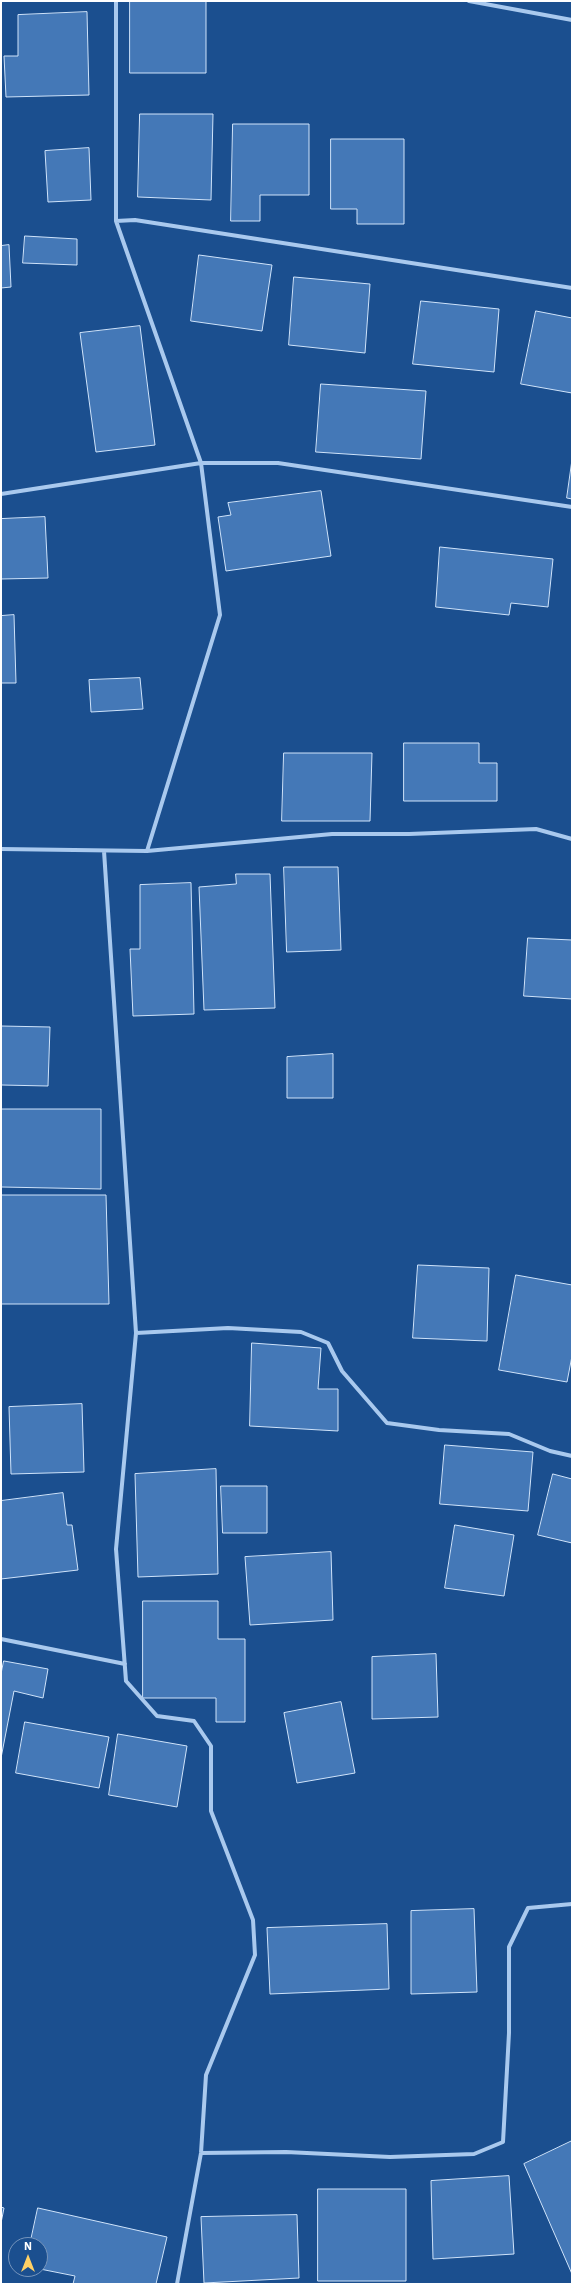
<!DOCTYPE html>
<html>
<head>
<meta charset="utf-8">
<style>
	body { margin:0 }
	#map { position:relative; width:573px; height:2285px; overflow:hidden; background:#1b4f8f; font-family:"IBM Plex Sans",sans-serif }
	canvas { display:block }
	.frame { position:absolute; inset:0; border:2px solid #fff; pointer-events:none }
	.north { position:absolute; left:8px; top:2237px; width:40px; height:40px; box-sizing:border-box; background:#1b4f8f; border:1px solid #7695bc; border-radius:50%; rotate:0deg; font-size:11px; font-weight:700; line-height:16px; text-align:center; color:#fff }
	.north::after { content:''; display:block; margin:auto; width:14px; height:18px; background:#ffd166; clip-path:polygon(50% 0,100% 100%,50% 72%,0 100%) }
</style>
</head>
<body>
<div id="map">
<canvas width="573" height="2285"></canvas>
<div class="frame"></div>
<div class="north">N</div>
</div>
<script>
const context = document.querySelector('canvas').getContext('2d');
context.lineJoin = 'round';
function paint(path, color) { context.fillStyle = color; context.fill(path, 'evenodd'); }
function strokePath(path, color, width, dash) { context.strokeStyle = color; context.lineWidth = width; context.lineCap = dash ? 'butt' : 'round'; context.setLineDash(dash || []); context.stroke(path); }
const building = new Path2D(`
	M130,1h76v72h-76z
	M87,12l2,83 -83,2 -2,-41h14v-41z
	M140,114h73l-2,86 -73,-3z
	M233,124h76v71h-49v26h-29z
	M331,139h73v85h-47v-15h-26z
	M89,148l2,52 -43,2 -3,-51z
	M25,236l52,3v26l-54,-2z
	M9,245l2,42 -10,1v-42z
	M199,255l73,10 -10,66 -71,-10z
	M294,277l76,7 -5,69 -76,-8z
	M421,301l78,8 -5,63 -81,-8z
	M536,311l36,7v75l-51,-9z
	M140,326l15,119 -59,7 -16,-119z
	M321,384l105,7 -5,68 -105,-7z
	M572,460v39l-5,-1z
	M321,491l10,65 -105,15 -8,-54 13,-2 -3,-12z
	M45,517l3,61 -47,1v-60z
	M440,547l113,12 -5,48 -37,-4 -2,12 -73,-8z
	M14,615l2,68h-15v-67z
	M140,678l3,31 -52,3 -2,-32z
	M404,743h75v20h18v38h-93z
	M284,753h88l-2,68h-88z
	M284,867h54l3,83 -54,2z
	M236,874h34l5,134 -71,2 -5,-123 37,-3z
	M191,883l3,131 -61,2 -3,-67h10v-64z
	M528,938l44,2v59l-48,-3z
	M1,1026l49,1 -2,59 -47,-1z
	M333,1054v44h-46v-41z
	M1,1109h100v80l-100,-2z
	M1,1195h105l3,109h-108z
	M418,1265l71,3 -2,73 -74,-3z
	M516,1275l56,10v71l-5,26 -68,-12z
	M252,1343l69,5 -3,41h20v42l-88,-5z
	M82,1404l2,68 -73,2 -2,-67z
	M445,1445l88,7 -5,59 -88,-7z
	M216,1469l2,105 -80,3 -3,-103z
	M553,1474l19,5v64l-34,-8z
	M221,1486h46v47h-44z
	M63,1493l4,32h5l6,45 -77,9v-78z
	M455,1525l59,10 -10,61 -59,-8z
	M331,1552l2,68 -83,5 -5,-68z
	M143,1601h75v38h27v83h-29v-24h-73z
	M436,1654l2,63 -66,2v-62z
	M4,1661l44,8 -5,29 -29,-7 -13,67v-84z
	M341,1702l14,71 -58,10 -13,-70z
	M25,1722l84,15 -10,51 -83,-15z
	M118,1734l69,12 -10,61 -68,-12z
	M474,1909l3,83 -66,2v-83z
	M387,1924l2,65 -119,5 -3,-66z
	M572,2141v133l-48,-110z
	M509,2176l5,78 -81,5 -2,-78z
	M318,2189h88v92h-88z
	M1,2207l3,1 -3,15z
	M38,2208l129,29 -11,47h-83l2,-8 -35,-7v-24h-10z
	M297,2215l2,63 -95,5 -3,-66z`);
const street = new Path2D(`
	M116,1v220l85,242 19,152 -73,236
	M469,1l103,19
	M116,221l19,-1 437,68
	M1,494l200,-31h77l294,44
	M1,849l146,2 185,-17h77l127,-5 36,10
	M104,851l32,482 -20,216 10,132 31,35 37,5 17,25v65l42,109 2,35 -49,120 -5,78 -24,131
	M136,1333l92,-5 73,4 27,11 14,28 45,52 52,7 70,4 41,17 22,5
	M1,1639l124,25
	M201,2153l85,-1 104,5 84,-3 29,-12 6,-109v-86l19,-39 44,-4`);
paint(building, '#4478b7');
strokePath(building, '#cfe3fa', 1);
strokePath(street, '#a9c9ee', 4);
</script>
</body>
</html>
